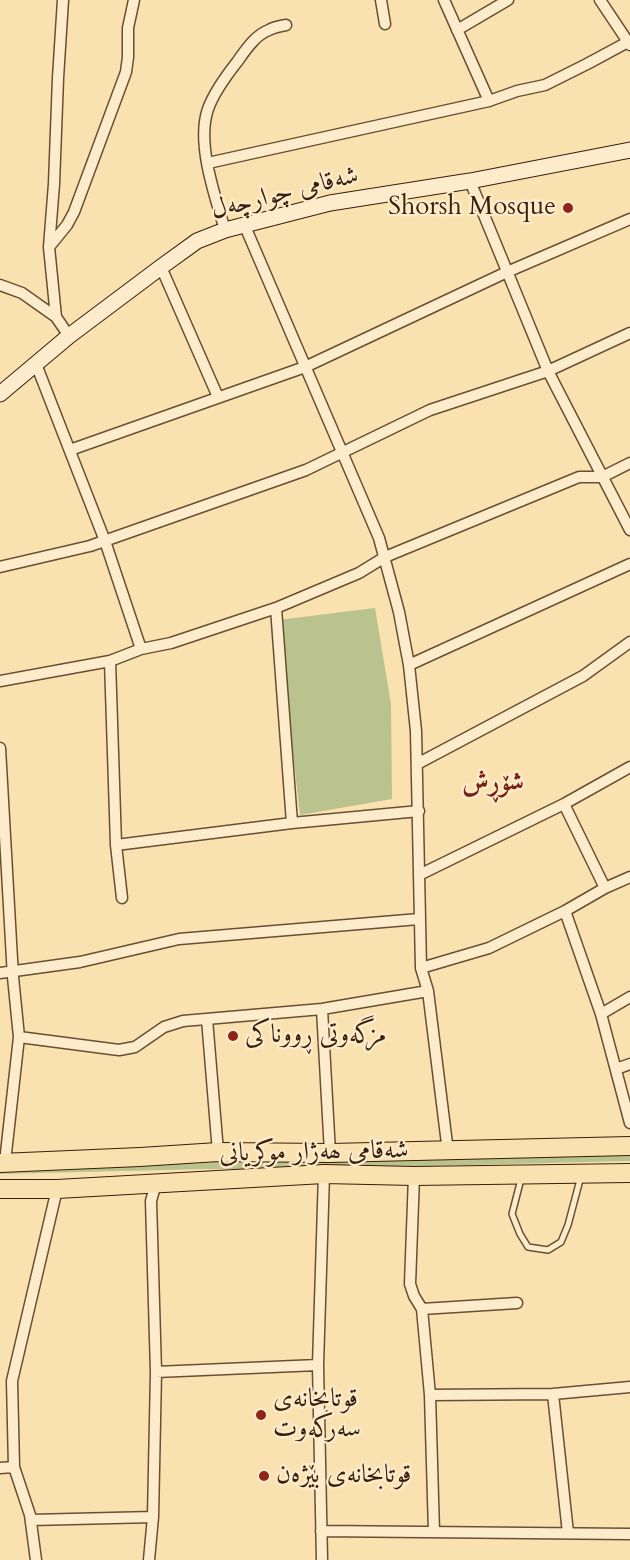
<!DOCTYPE html>
<html>
<head>
<meta charset="utf-8">
<style>
	body { margin:0 }
	canvas { display:block; background:#fae1b0 }
</style>
</head>
<body>
<canvas width="630" height="1560"></canvas>
<script>
const context = document.querySelector('canvas').getContext('2d');
context.lineJoin = 'round';
function paint(path, color) { context.fillStyle = color; context.fill(path, 'evenodd'); }
function strokePath(path, color, width, dash) { context.strokeStyle = color; context.lineWidth = width; context.lineCap = dash ? 'butt' : 'round'; context.setLineDash(dash || []); context.stroke(path); }
function write(font, color, halo, rows, align = 'center') {
  context.font = font + ' Cardo,Amiri,serif'; context.lineWidth = 4.5; context.setLineDash([]); context.textBaseline = 'middle'; context.strokeStyle = halo; context.fillStyle = color; for (const [text, x, y, turn = 0] of rows) {
    context.save(); context.translate(x, y); context.rotate((+turn || 0) * Math.PI / 180); context.textAlign = isNaN(turn) ? turn : align; if (halo) context.strokeText(text, 0, 0); context.fillText(text, 0, 0); context.restore();
  }
}
const green = new Path2D(`
	M375,608l16,96 1,95 -92,16 -22,-195z
	M630,1149v12l-322,8h-102l-206,5v-9z`);
const service = new Path2D(`
	M521,1179l-9,35 8,20 8,13 20,3 13,-8 7,-17 13,-49`);
const minor = new Path2D(`
	M63,0l-5,78 -4,106 -5,63 7,70 13,19
	M381,0l4,24
	M444,0l45,101
	M600,0l30,45
	M457,30l51,-30
	M208,163l281,-62 28,-10 28,-6 42,-21 41,-22
	M470,181l78,190 82,159
	M244,224l135,314 20,74 10,53 7,66 5,237 7,23 20,161
	M225,230c-10,-34 -29,-87 -17,-121 6,-17 18,-33 29,-47 8,-11 18,-27 32,-32 5,-3 11,-4 17,-5
	M49,247l18,-22 7,-13 52,-140 2,-15v-29l6,-28
	M161,267l57,130
	M0,285l22,8 34,24
	M36,364l69,177 36,108
	M70,450l235,-83 202,-95 123,-53
	M0,567l90,-21 216,-76 124,-60 118,-39 82,-38
	M276,608l16,215
	M110,661l6,184 6,53
	M409,665l221,-101
	M0,681l110,-20 31,-12 30,-6 105,-35 83,-35 26,-16 194,-80h23l28,-14
	M0,748l13,229 6,60 -14,125
	M417,764l166,-88 47,-34
	M564,804l41,84
	M116,845l176,-22 127,-12
	M419,875l145,-71 66,-37
	M565,911l36,103 29,109
	M421,968l68,-20 76,-37 40,-23 25,-11
	M0,973l80,-11 99,-23 240,-20
	M322,1009l8,144
	M601,1014l29,-17
	M207,1019l11,133
	M19,1037l100,13 16,-3 29,-20 19,-6 139,-12 106,-18
	M616,1069l14,-5
	M414,1176l-4,108 4,12 8,13 8,86 4,137
	M422,1309l95,-6
	M156,1372l162,-7
	M553,1394l15,139
	M430,1395l123,-1 77,-7
	M0,1468l14,-1
	M31,1520l122,-3
	M321,1531l309,3
	M36,1560l-6,-45 -16,-48 -2,-86 45,-192
	M149,1560l4,-43 3,-145 -5,-171 5,-18
	M322,1560l-4,-195 6,-191`);
const secondary = new Path2D(`
	M0,394l69,-58 92,-69 36,-26 28,-11 105,-27 140,-22 160,-31`);
const trunk = new Path2D(`
	M0,1163l140,-6 78,-5 112,1 300,-7
	M0,1189h57l267,-15 90,2 216,-3`);
const markers = [
	[568,208,6,"#8f2418"],
	[233,1036,6,"#8f2418"],
	[261,1415,6,"#8f2418"],
	[264,1476,6,"#8f2418"]
];
const streetNames = [
	["شەقامی چوارچەل",285,194,-14],
	["شەقامی ھەژار موکریانی",314,1153,-1]
];
const poiNames = [
	["Shorsh Mosque",556,208,"right"],
	["مزگەوتی ڕووناکی",245,1036],
	["قوتابخانەی",273,1400],
	["سەرکەوت",273,1430],
	["قوتابخانەی بێژەن",276,1476]
];
const neighbourhoodNames = [
	["شۆڕش",493,784]
];
paint(green, '#bac38e');
strokePath(service, '#684f34', 8);
strokePath(minor, '#684f34', 13);
strokePath(secondary, '#381e0b', 17);
strokePath(trunk, '#381e0b', 20);
strokePath(service, '#fceccc', 5);
strokePath(minor, '#fceccc', 10);
strokePath(secondary, '#fceccc', 15);
strokePath(trunk, '#fae1b0', 18);
for (const [x, y, r, color] of markers) { const dot = new Path2D(); dot.arc(x, y, r, 0, 2 * Math.PI); context.fillStyle = color; context.fill(dot); strokePath(dot, '#fceccc', 2); }
write('26px', '#381e0b', '#fceccc', streetNames);
write('26px', '#381e0b', '#fceccc', poiNames, 'left');
write('bold 27px', '#7a1f14', '#fceccc', neighbourhoodNames);
</script>
</body>
</html>
